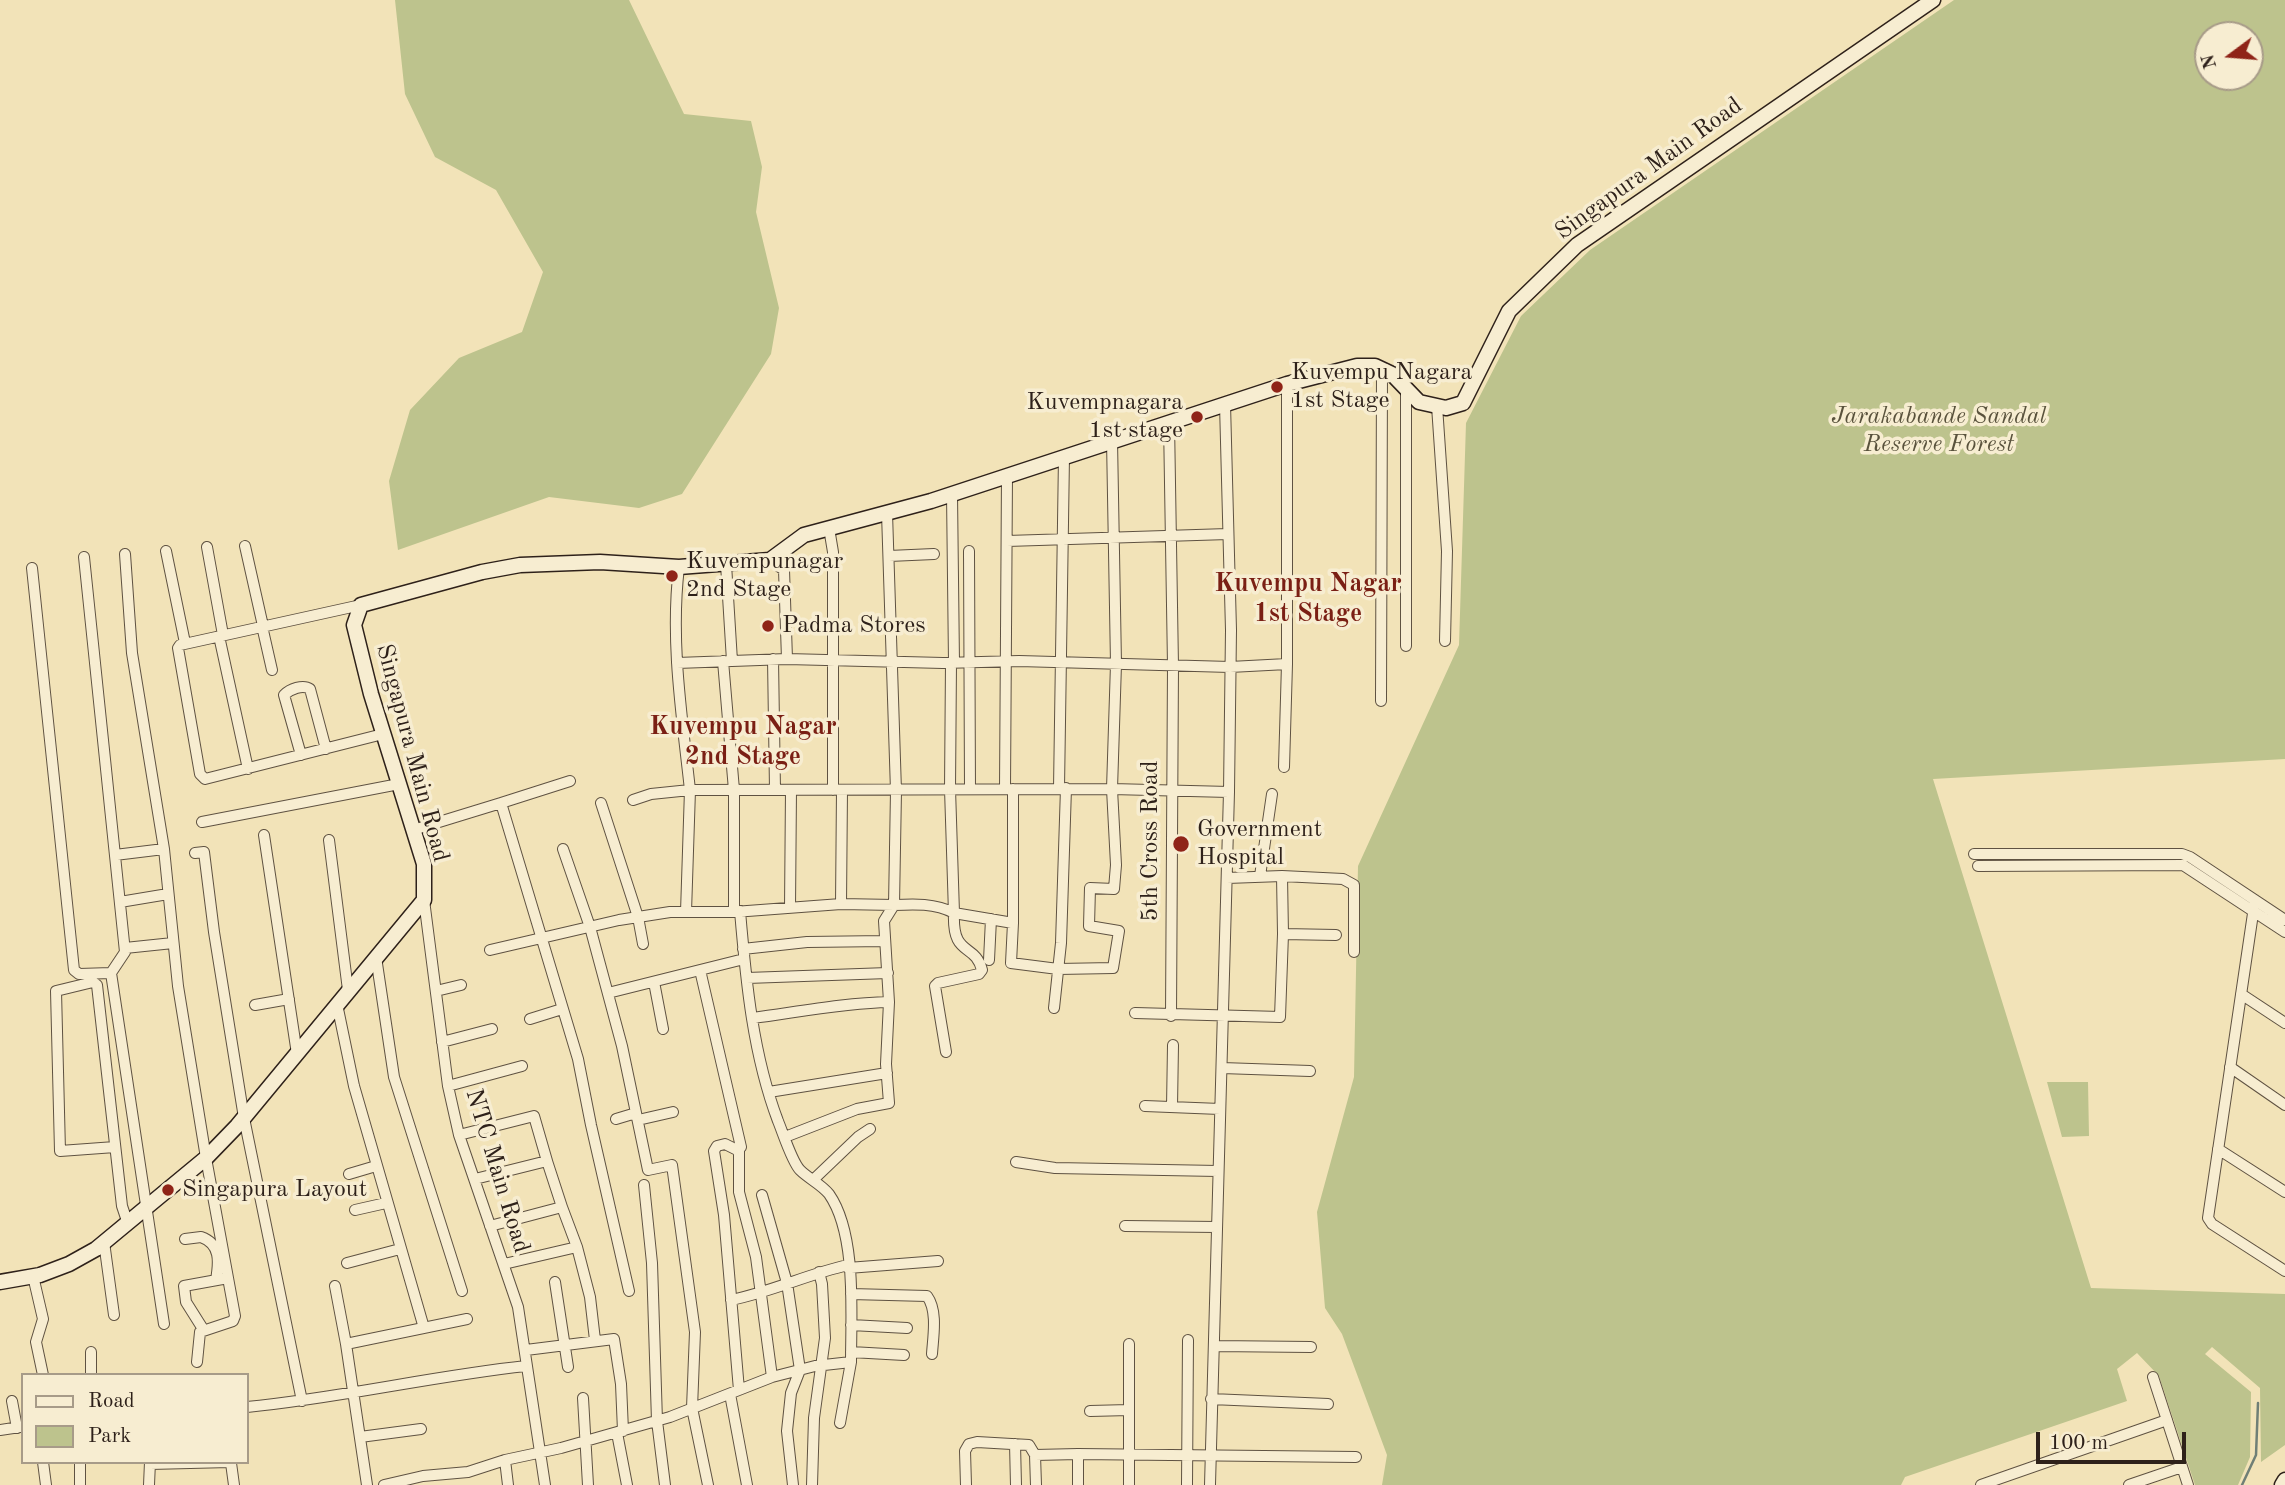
<!DOCTYPE html>
<html>
<head>
<meta charset="utf-8">
<style>
	body { margin:0 }
	#map { position:relative; width:2285px; height:1485px; overflow:hidden; background:#f2e3b8; font-family:"Old Standard TT",serif }
	canvas { display:block }
	.legend { position:absolute; left:21px; top:1373px; width:228px; height:91px; box-sizing:border-box; background:#f7edd1; border:2px solid #a79b88; margin:0; padding:9px 12px; list-style:none; font-size:21px; color:#2e211a }
	.legend li { display:flex; align-items:center; gap:14px; height:35px }
	.legend b { width:35px; border:2px solid #a79b88 }
	.north { position:absolute; left:2194px; top:21px; width:70px; height:70px; box-sizing:border-box; background:#f7edd1; border:2px solid #a79b88; border-radius:50%; rotate:254deg; font-size:19px; font-weight:700; line-height:28px; text-align:center; color:#2e211a }
	.north::after { content:''; display:block; margin:auto; width:24px; height:32px; background:#8f2418; clip-path:polygon(50% 0,100% 100%,50% 72%,0 100%) }
	.scale { position:absolute; left:2036px; top:1432px; width:150px; height:32px; box-sizing:border-box; border:4px solid #2e211a; border-top:0; padding-left:9px; font-size:21px; line-height:24px; white-space:nowrap; color:#2e211a; -webkit-text-stroke:5px #f7edd1; paint-order:stroke }
</style>
</head>
<body>
<div id="map">
<canvas width="2285" height="1485"></canvas>
<ul class="legend">
<li><b style="height:9px;background:#f7edd1"></b>Road</li>
<li><b style="height:19px;background:#bdc38d"></b>Park</li>
</ul>
<div class="north">N</div>
<div class="scale">100 m</div>
</div>
<script>
const context = document.querySelector('canvas').getContext('2d');
context.lineJoin = 'round';
function paint(path, color) { context.fillStyle = color; context.fill(path, 'evenodd'); }
function strokePath(path, color, width, dash) { context.strokeStyle = color; context.lineWidth = width; context.lineCap = dash ? 'butt' : 'round'; context.setLineDash(dash || []); context.stroke(path); }
function write(font, color, halo, rows, align = 'center') {
  context.font = font + ' "Old Standard TT",serif'; context.lineWidth = 7; context.setLineDash([]); context.textBaseline = 'middle'; context.strokeStyle = halo; context.fillStyle = color; for (const [text, x, y, turn = 0] of rows) {
    context.save(); context.translate(x, y); context.rotate((+turn || 0) * Math.PI / 180); context.textAlign = isNaN(turn) ? turn : align; if (halo) context.strokeText(text, 0, 0); context.fillText(text, 0, 0); context.restore();
  }
}
const green = new Path2D(`
	M395,0h234l55,114 67,7 11,46 -6,45 23,96 -8,46 -89,140 -43,14 -90,-11 -151,53 -9,-69 21,-71 49,-52 63,-26 21,-60 -47,-82 -61,-33 -30,-63z
	M1954,0h331v759l-352,20 158,509 194,6v151l-24,17 -1,-74 -48,-41 -7,7 46,38 -1,65 -12,28h-43l-36,-109 -22,-23 -20,16 10,32 -222,76 -4,8h-519l5,-30 -45,-121 -17,-26 -8,-96 37,-135 4,-211 101,-221 7,-222 55,-107 69,-66zM2208,35h42v42h-42z
	M2088,1082l1,54 -27,1 -15,-55z`);
const stream = new Path2D(`
	M2242,1485l14,-30 2,-52`);
const street = new Path2D(`
	M1406,389v257
	M1225,404l6,226 -2,162
	M1437,406l10,145 -2,90
	M1169,422l4,244 -2,350
	M952,494l2,169
	M887,513l9,278 -2,114c20,-1 41,-2 60,8l-4,-124 1,-126
	M829,528l4,24v238
	M1007,541l221,-7
	M245,546l18,80
	M207,547l16,88
	M166,551l19,92
	M969,551l1,238
	M125,554l7,99 32,196 14,137 28,172 29,158 -2,5 -33,11 -3,30
	M889,556l45,-2
	M84,557l41,395 -14,21
	M770,560l14,10 3,89
	M726,564l6,97
	M679,567c-9,74 3,149 11,223l422,-1 117,3 -19,693
	M32,568l42,402 5,4 32,-1 53,351
	M361,605l-181,40 -2,3 22,126 5,5 178,-45
	M262,626l10,44
	M219,636l29,133
	M773,659l2,131
	M723,661l11,129v122
	M677,663l110,-4 156,4 76,-2 211,6 57,-3v-280
	M1381,701l1,-331
	M301,755l-17,-60c6,-6 19,-11 26,-6l16,60
	M1284,767l3,-103
	M1059,788l5,-332
	M1005,789l2,-314
	M633,800l18,-6 39,-4 -4,122
	M501,803l69,-22
	M601,803l37,114 5,27
	M202,822l197,-38
	M413,830l88,-27 77,256 13,66 38,166
	M264,835l33,219
	M329,840l19,150
	M563,849l27,78 32,119 26,124 24,-5 23,167 -3,76 16,77
	M195,853l9,-1 10,80 30,186 58,283
	M1974,854h208l8,3 95,63
	M115,855l49,-6
	M1978,866l205,-1 102,67
	M1260,876l12,-82
	M1227,878l55,-2
	M424,900l24,186 11,49 59,172 27,178
	M2255,900l-47,318 4,6 73,47
	M120,902l48,-8
	M841,904l1,-114
	M790,908l1,-118
	M1013,923l-2,40 47,6 55,-1 6,-37 -30,-5 1,-38 24,1 2,-24 -4,-76 4,-125 -4,-224
	M1283,934l-1,-58 61,3 11,6v67
	M125,948l48,-5
	M743,949l64,-7 78,-1
	M490,950l129,-30 51,-8h64l107,-8 53,1 -10,16 5,81 -3,62 3,39 -32,6 -72,28
	M376,957l18,120 68,214
	M989,960l2,-41
	M700,970l41,177
	M747,978l141,-5
	M654,982l9,47
	M436,991l25,-6
	M608,993l136,-34
	M2241,994l44,29
	M337,1004l17,82 70,242
	M255,1005l34,-6
	M1054,1008l7,-65 5,-155
	M1135,1013l145,4 3,-83 53,1
	M753,1018c45,-6 91,-15 136,-16
	M530,1019l32,-10
	M442,1042l50,-13
	M946,1052l-11,-66 3,-3 41,-9 3,-4c-7,-28 -30,-12 -28,-57l59,10v-134
	M2230,1067l55,38
	M1222,1068l88,3
	M448,1086l74,-20
	M769,1092l118,-19
	M1145,1106l75,3
	M1172,1107l1,-62
	M616,1119l20,-6
	M638,1120l35,-8
	M459,1135l75,-19 13,45
	M115,1147l-55,4 -4,-160 37,-9 4,3 25,221 6,18
	M2218,1149l67,43
	M1016,1162l39,6 163,3
	M349,1174l27,-8
	M475,1179l72,-18 15,46
	M813,1180l45,-43 12,-8
	M644,1185l8,78 5,158 8,64
	M762,1195l25,88 13,87 -9,23 -4,38 6,54
	M355,1210l31,-7
	M490,1226l72,-19 15,40 13,50 5,43
	M1125,1226l92,1
	M185,1239l16,-2c20,7 18,25 15,43
	M104,1242l10,73
	M347,1263l53,-14
	M504,1264l73,-17
	M848,1268l90,-7
	M33,1276l10,43 -7,23 7,33
	M555,1282l13,85
	M335,1286l11,58 121,-25
	M851,1294l76,2c11,15 6,41 5,58
	M731,1300c40,-8 77,-26 117,-35
	M851,1325l56,3
	M203,1329l-17,-27 -2,-16 44,-8
	M346,1344l21,141
	M1214,1346l97,1
	M526,1350l88,-11 7,45 2,47
	M91,1352v23
	M851,1352l53,3
	M2153,1377l35,108
	M739,1390l-15,-175 -10,-64 3,-5 8,-2 14,7v41l17,65 16,120
	M730,1394l17,91
	M583,1398l5,87
	M1211,1399l117,5
	M12,1401l5,27
	M247,1407c93,-9 185,-31 279,-41
	M1090,1411l39,-1
	M840,1423l11,-61
	M0,1430l20,-3
	M617,1433l10,52
	M360,1437l61,-8
	M1015,1444l1,41
	M1078,1454v31
	M1035,1455l43,-1 278,3
	M505,1460l3,25
	M43,1462l3,23
	M80,1462v23
	M231,1463l3,22
	M150,1464l80,-2
	M149,1485l1,-23
	M384,1485l39,-9 45,-4 37,-12 56,-12 109,-31 102,-40 43,-11 36,-4c0,-48 6,-128 -22,-168 -8,-10 -20,-15 -29,-24 -8,-8 -17,-37 -22,-49 -25,-66 -32,-139 -38,-210
	M812,1485l2,-67 11,-80 -3,-54 -3,-12
	M966,1485l-1,-34 4,-7 8,-2 52,3 6,10 1,30
	M1129,1485v-141
	M1187,1485l1,-145
	M1981,1485l186,-65
	M2129,1485l53,-18`);
const secondary = new Path2D(`
	M0,1282l40,-7 29,-11 27,-15 110,-91 31,-32 187,-226v-36l-53,-170 -17,-69 7,-20 121,-33 38,-7 80,-3 79,5 91,-7 34,-25 127,-34 356,-117 70,-18h18l17,8 27,28 27,6 17,-5 46,-92 68,-66 356,-245
	M2282,1485l3,-5`);
const markers = [
	[1277,387,7,"#8f2418"],
	[1197,417,7,"#8f2418"],
	[672,576,7,"#8f2418"],
	[768,626,7,"#8f2418"],
	[1181,844,9,"#8f2418"],
	[168,1190,7,"#8f2418"]
];
const streetNames = [
	["Singapura Main Road",1649,169,-36],
	["Singapura Main Road",412,753,75],
	["5th Cross Road",1151,841,-90],
	["NTC Main Road",497,1171,73]
];
const poiNames = [
	["Kuvempu Nagara",1291,373],
	["1st Stage",1291,401],
	["Kuvempnagara",1183,403,"right"],
	["1st stage",1183,431,"right"],
	["Kuvempunagar",686,562],
	["2nd Stage",686,590],
	["Padma Stores",782,626],
	["Government",1197,830],
	["Hospital",1197,858],
	["Singapura Layout",182,1190]
];
const parkNames = [
	["Jarakabande Sandal",1939,417],
	["Reserve Forest",1939,445]
];
const neighbourhoodNames = [
	["Kuvempu Nagar",1308,584],
	["1st Stage",1308,614],
	["Kuvempu Nagar",743,727],
	["2nd Stage",743,757]
];
paint(green, '#bdc38d');
strokePath(stream, '#707f76', 2.5);
strokePath(street, '#5f5242', 12);
strokePath(secondary, '#2e211a', 17);
strokePath(street, '#f7edd1', 10);
strokePath(secondary, '#f7edd1', 14);
for (const [x, y, r, color] of markers) { const dot = new Path2D(); dot.arc(x, y, r, 0, 2 * Math.PI); context.fillStyle = color; context.fill(dot); strokePath(dot, '#f7edd1', 2.5); }
write('24px', '#2e211a', '#f7edd1', streetNames);
write('24px', '#2e211a', '#f7edd1', poiNames, 'left');
write('italic 24px', '#59523c', '#f7edd1', parkNames);
write('bold 26px', '#7a1f14', '#f7edd1', neighbourhoodNames);
</script>
</body>
</html>
